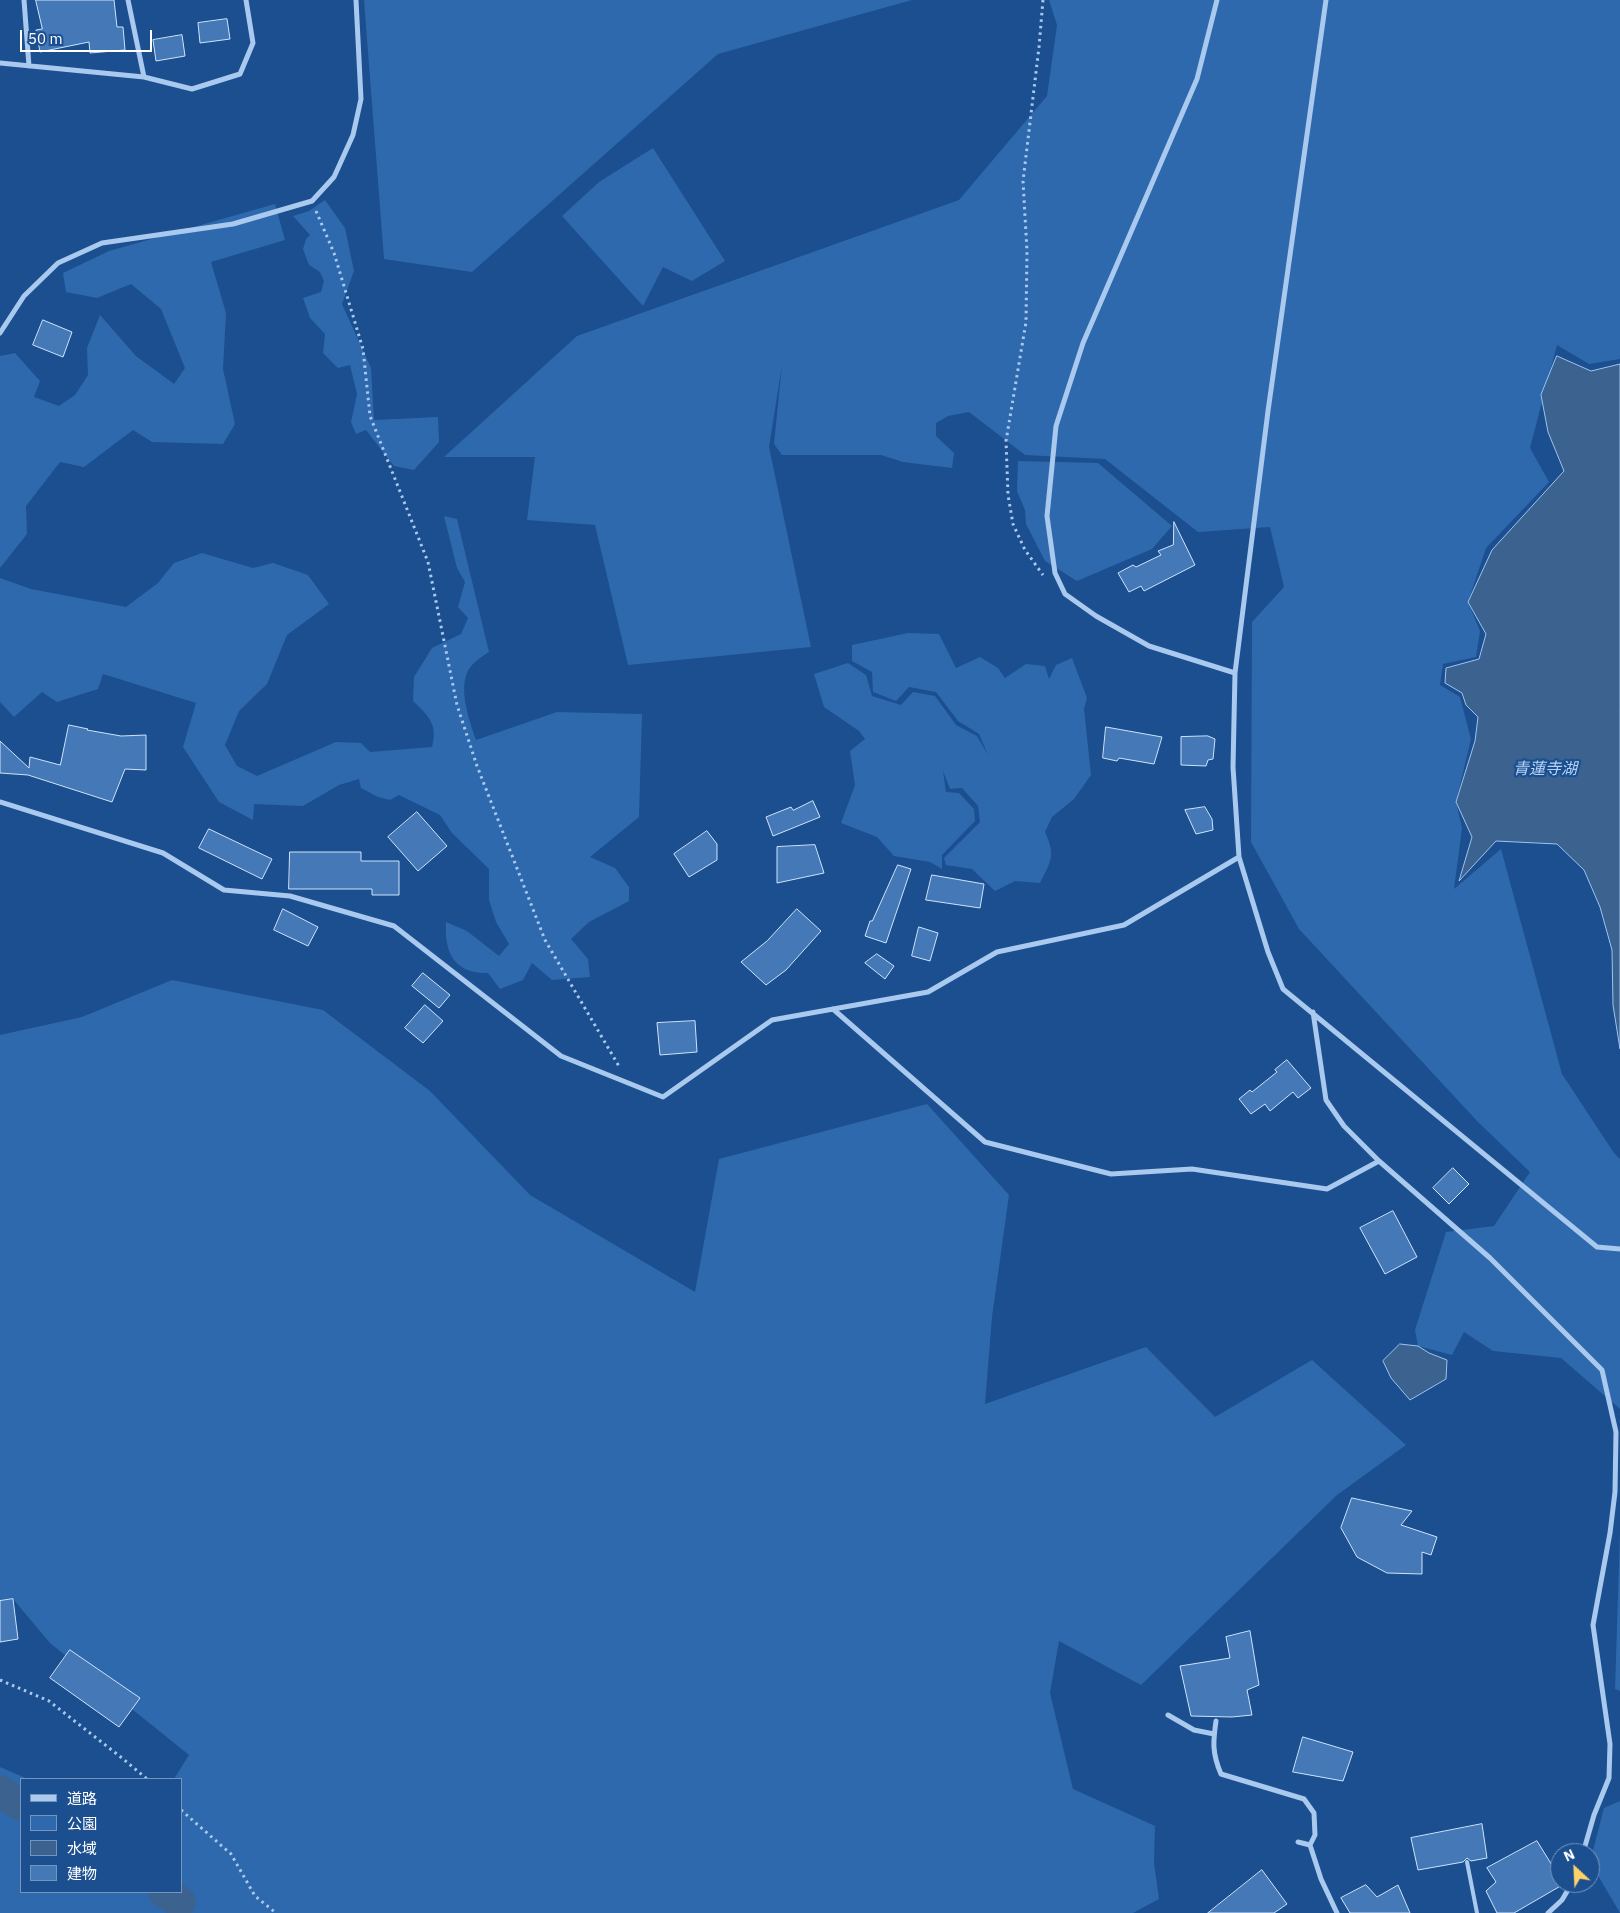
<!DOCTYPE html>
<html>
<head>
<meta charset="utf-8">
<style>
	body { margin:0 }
	#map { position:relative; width:1620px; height:1913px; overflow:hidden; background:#1b4f8f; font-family:"IBM Plex Sans","Noto Sans JP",sans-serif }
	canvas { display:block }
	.legend { position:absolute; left:20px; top:1778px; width:162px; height:115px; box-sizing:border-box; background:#1b4f8f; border:1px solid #7695bc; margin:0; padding:6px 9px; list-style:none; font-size:15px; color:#fff }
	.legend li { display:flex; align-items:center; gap:10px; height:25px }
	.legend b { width:25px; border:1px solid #7695bc }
	.north { position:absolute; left:1550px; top:1843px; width:50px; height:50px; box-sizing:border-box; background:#1b4f8f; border:1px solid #7695bc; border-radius:50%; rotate:335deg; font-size:14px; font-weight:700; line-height:20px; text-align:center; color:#fff }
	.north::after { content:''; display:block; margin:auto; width:18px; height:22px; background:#ffd166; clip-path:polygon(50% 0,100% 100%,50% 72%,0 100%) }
	.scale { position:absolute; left:20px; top:30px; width:132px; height:22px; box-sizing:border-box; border:2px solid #fff; border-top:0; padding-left:6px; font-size:15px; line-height:18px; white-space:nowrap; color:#fff; -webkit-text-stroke:4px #1b4f8f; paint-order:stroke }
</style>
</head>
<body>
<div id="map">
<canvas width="1620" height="1913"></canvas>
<ul class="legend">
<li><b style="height:6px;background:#a9c9ee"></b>道路</li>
<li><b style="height:14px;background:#2e69ad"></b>公園</li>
<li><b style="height:14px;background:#3c6290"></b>水域</li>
<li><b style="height:14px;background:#4478b7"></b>建物</li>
</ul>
<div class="north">N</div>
<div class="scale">50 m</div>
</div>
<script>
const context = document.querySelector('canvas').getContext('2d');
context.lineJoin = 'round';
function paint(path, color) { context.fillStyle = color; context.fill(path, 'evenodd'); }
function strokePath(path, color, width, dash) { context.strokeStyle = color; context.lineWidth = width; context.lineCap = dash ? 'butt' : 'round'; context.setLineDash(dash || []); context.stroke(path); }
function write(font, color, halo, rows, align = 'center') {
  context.font = font + ' "IBM Plex Sans","Noto Sans JP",sans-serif'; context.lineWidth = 4.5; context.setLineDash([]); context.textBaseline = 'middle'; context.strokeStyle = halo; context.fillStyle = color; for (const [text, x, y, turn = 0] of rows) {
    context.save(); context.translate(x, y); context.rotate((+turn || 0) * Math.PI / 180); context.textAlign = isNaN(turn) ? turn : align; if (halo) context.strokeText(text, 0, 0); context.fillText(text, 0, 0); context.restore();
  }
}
const green = new Path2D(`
	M364,0h548l-194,54 -246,218 -88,-13z
	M1049,0h571v359l-31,5 -32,-19 -27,103 19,34 -63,66 -18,54 12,29 -4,26 -33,7 -3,21 20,12 11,42 -15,63 6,26 -8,61 47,-40 61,225 52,79 6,6v250l-59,-51 -68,-7 -29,-19 -12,23 -34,-9 -3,-16 31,-98 48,-6 36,-54 -52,-50 -179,-193 -48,-87 1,-220 32,-35 -14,-60 -72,5 -93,-73 -80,-4 -56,-43 -21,4 -12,7v13l18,17 -2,15 -49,-6 -22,-7h-99l-8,-11 8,-79 -13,82 42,200 -183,18 -33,-140 -68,-5 8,-63h-91l133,-121 382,-136 88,-104 10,-71z
	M653,148l72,113 -33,20 -29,-14 -20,39 -81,-90 37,-34z
	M325,200l20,28 9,43 -12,33 29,64 3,52 64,-3 1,25 -25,28 -20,-4 -28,-36 -10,4 -5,-12 6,-28 -7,-29 -12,3 -15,-15 2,-19 -15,-16 -7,-20 18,-6 3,-11 -4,-9 -11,-7 -6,-16 3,-10 4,-4 -17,-19 16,-5z
	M275,204l10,36 -74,22 15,51 -3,56 12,55 -12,20 -71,-2 -19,-12 -49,37 -24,-5 -34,44 1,28 -27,34v-212l15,-3 25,28 -6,16 25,9 16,-11 13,-20 -1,-27 13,-33 36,41 38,28 11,-16 -24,-59 -30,-25 -34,14 -31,-6 -3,-19 46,-22z
	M1018,461l80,2 74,63 -20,23 -75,32 -32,-20 -19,-37 -1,-14 -8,-19z
	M444,516l13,3 32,133c-5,3 -11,7 -16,12 -18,18 -4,55 3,76l81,-28 85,2 -3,103 -49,40 25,11 14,19v14l-40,21 -18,17 17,20 2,18 -38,3 -20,-17 -9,17 -23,9 -12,-16c-34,1 -44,-21 -42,-51l21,9 32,25 10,-12 -13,-22 -7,-22v-31l-37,-36 -12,-18 -41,-20 -9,5 -12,-3 -17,-9 -2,-9 -20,6 -36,21 -49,-2 -1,16 -34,-18 -36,-55 13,-44 -93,-29 -5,15 -41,13 -15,-10 -28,25 -14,-15v-124l31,11 95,18 32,-24 16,-20 28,-10 51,15 20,-5 35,12 21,29 -42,31 -20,49 -28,27 -14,34 12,21 20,10 79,-34 25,1 9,9 62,-5c6,-22 -3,-31 -19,-46l1,-24 18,-29 29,-14 7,-16 -10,-11 7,-25 -8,-14z
	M908,633l31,1 17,34 24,-11 18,11 7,10 21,-14 19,2 4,13 7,-14 16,-7 15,40 -3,11 7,66 -17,24 -22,18 -7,15c11,24 6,29 -5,51l-25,-2 -20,10 -23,-22 -26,-4 -2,-7 36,-36 -2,-16 -16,-18 -12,1 -7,-18 3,21 13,1 15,16 1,12 -33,34v14l-12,-7 -36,-6 -17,-19 -36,-14 14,-38 -5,-34 15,-12 -6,-8 -35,-24 -10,-33 34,-11 18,12 6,21 29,9 12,-13 22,4 21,29 21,11 11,19 -9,-21 -21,-13 -22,-29 -27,-5 -13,14 -23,-9 -1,-20 -20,-11v-16z
	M172,980l151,30 107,81 100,104 165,97 24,-133 208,-55 82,91 -17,122 -7,87 161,-57 69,70 97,-57 94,85 -69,50 -196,190 -82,-44 -9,52 23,96 82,37 -1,37 5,36 -26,14h-1133v-146l28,12h-7v113h160v-113h-7l15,-24 -139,-112 -37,-44 -13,2v-566l82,-18z
	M1620,1532v159l-5,-2z
	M1620,1801v112l-30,-51 14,-54z`);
const water = new Path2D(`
	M1557,356l34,15 29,-7v685l-7,-44 -1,-55 -12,-43 -16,-37 -27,-26 -61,-3 -37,40 13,-44 -16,-35 19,-61 3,-24 -12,-12 -4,-12 -17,-10 1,-15 33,-9 7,-25 -18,-32 24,-52 72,-79 -16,-39 -7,-37z
	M1400,1344l18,2 11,7 18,7 -1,19 -36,21 -19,-22 -8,-17z`);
const river = new Path2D(`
	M0,1791l21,14
	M164,1892l16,10`);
const building = new Path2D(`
	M36,0h78l3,27h6l2,23 -35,3 -1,-11 -49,10 -4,-22 6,-1z
	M227,19l3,20 -30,4 -2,-20z
	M182,35l3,21 -29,5 -3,-21z
	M43,320l29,12 -9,25 -30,-12z
	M1174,522l21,43 -51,26 -3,-5 -12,6 -11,-19 15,-8 3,2 25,-12 -3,-4 15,-6z
	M69,725l19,4 -1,1 34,6 25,-1v35l-21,-1 -13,33 -84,-27 -28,-2v-32l29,27 1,-11 30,8z
	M1106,727l56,10 -8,27 -35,-6 -2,3 -14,-3z
	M1208,736l7,3 -2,20 -5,1 -2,6 -25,-1v-28z
	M813,801l7,16 -47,19 -7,-19 25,-10 2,3z
	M1205,807l7,12 1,11 -17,4 -11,-24z
	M417,812l30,34 -29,25 -30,-34z
	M209,829l63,30 -10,20 -63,-31z
	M707,831l10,13v16l-28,17 -15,-23z
	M815,845l9,28 -47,10v-36z
	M290,852h71v9h38v34h-27v-6h-83z
	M898,865l13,4 -25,74 -21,-7 5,-15h2z
	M932,875l52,9 -4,24 -54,-8z
	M283,909l35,18 -10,19 -34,-16z
	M797,909l24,22 -35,39 -20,15 -25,-23 26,-21z
	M919,927l19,6 -8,28 -18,-5z
	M877,954l17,12 -9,13 -20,-16z
	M423,973l27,22 -11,13 -27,-22z
	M425,1005l18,16 -20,22 -18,-15z
	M695,1021l2,31 -37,3 -3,-32z
	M1287,1060l24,28 -13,10 -5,-6 -23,19 -5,-7 -14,10 -12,-15 11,-9 2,2 25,-20 -2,-2z
	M1453,1168l16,16 -20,20 -16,-16z
	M1393,1211l24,46 -32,17 -25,-46z
	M1352,1498l60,13 -11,14 36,12 -6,18 -9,-3v22l-35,-1 -30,-16 -16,-29z
	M13,1599l5,40 -18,3v-41z
	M1250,1631l9,54 -12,5 5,25 -20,2 -41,-1 -11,-50 50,-8 -4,-21z
	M70,1650l70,48 -21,29 -69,-49z
	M1303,1737l50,15 -10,29 -50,-9z
	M1482,1824l5,34 -16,3 -4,-3 -4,4 -45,8 -7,-32z
	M1537,1841l23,37v5l4,1 -50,29h-17l-11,-22 10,-9 -9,-14z
	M1262,1870l25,34 -13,9h-66z
	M1366,1885l11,12 21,-12 12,28h-60l-9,-15z`);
const path = new Path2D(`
	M1043,0l-4,47 -16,134 4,70 -1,71 -20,119 2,54 5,29 12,26 18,25
	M316,211l18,42 29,96 7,67 58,146 29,143 20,61 68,174 75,128
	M0,1680l49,21 73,57 25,21
	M181,1810l50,44 24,42 21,17`);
const lane = new Path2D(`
	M1467,1862l10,51`);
const street = new Path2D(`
	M24,0l5,66
	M128,0l16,77
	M1217,0l-20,79 -114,264 -27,83 -9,90 8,57 10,21 31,22 53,30 86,27
	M1326,0l-58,411 -33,262 -2,94 6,90 29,95 15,37 314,258 23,2
	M0,63l144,14 48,12 48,-15 13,-31 -7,-43
	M0,333l24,-37 34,-33 44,-20 131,-19 79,-23 22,-24 19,-42 8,-36 -5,-99
	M0,802l163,51 61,37 66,6 104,30 167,130 102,41 109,-77 156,-28 69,-40 127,-27 115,-68
	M833,1009l152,133 126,32 81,-5 135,20 52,-28
	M1313,1012l13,88 18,26 35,35 111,97 112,112 14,62 -1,60 -5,41 -17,92 17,119 -1,34 -15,37 -11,38
	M1168,1715l26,15 20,4
	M1216,1721c-3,21 -4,32 5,53l83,25 10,14 1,22 -5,10
	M1298,1842l12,3 11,34 16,34
	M1548,1913l14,-13 10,-17`);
const waterNames = [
	["青蓮寺湖",1545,769]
];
paint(green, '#2e69ad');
paint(water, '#3c6290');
strokePath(water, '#9cc4f0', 1);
strokePath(river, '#3c6290', 32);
paint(building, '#4478b7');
strokePath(building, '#cfe3fa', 1);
strokePath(path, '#a9c9ee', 3, [2.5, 4]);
strokePath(lane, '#a9c9ee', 4);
strokePath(street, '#a9c9ee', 5);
write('italic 16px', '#b5d3f5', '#1b4f8f', waterNames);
</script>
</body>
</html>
